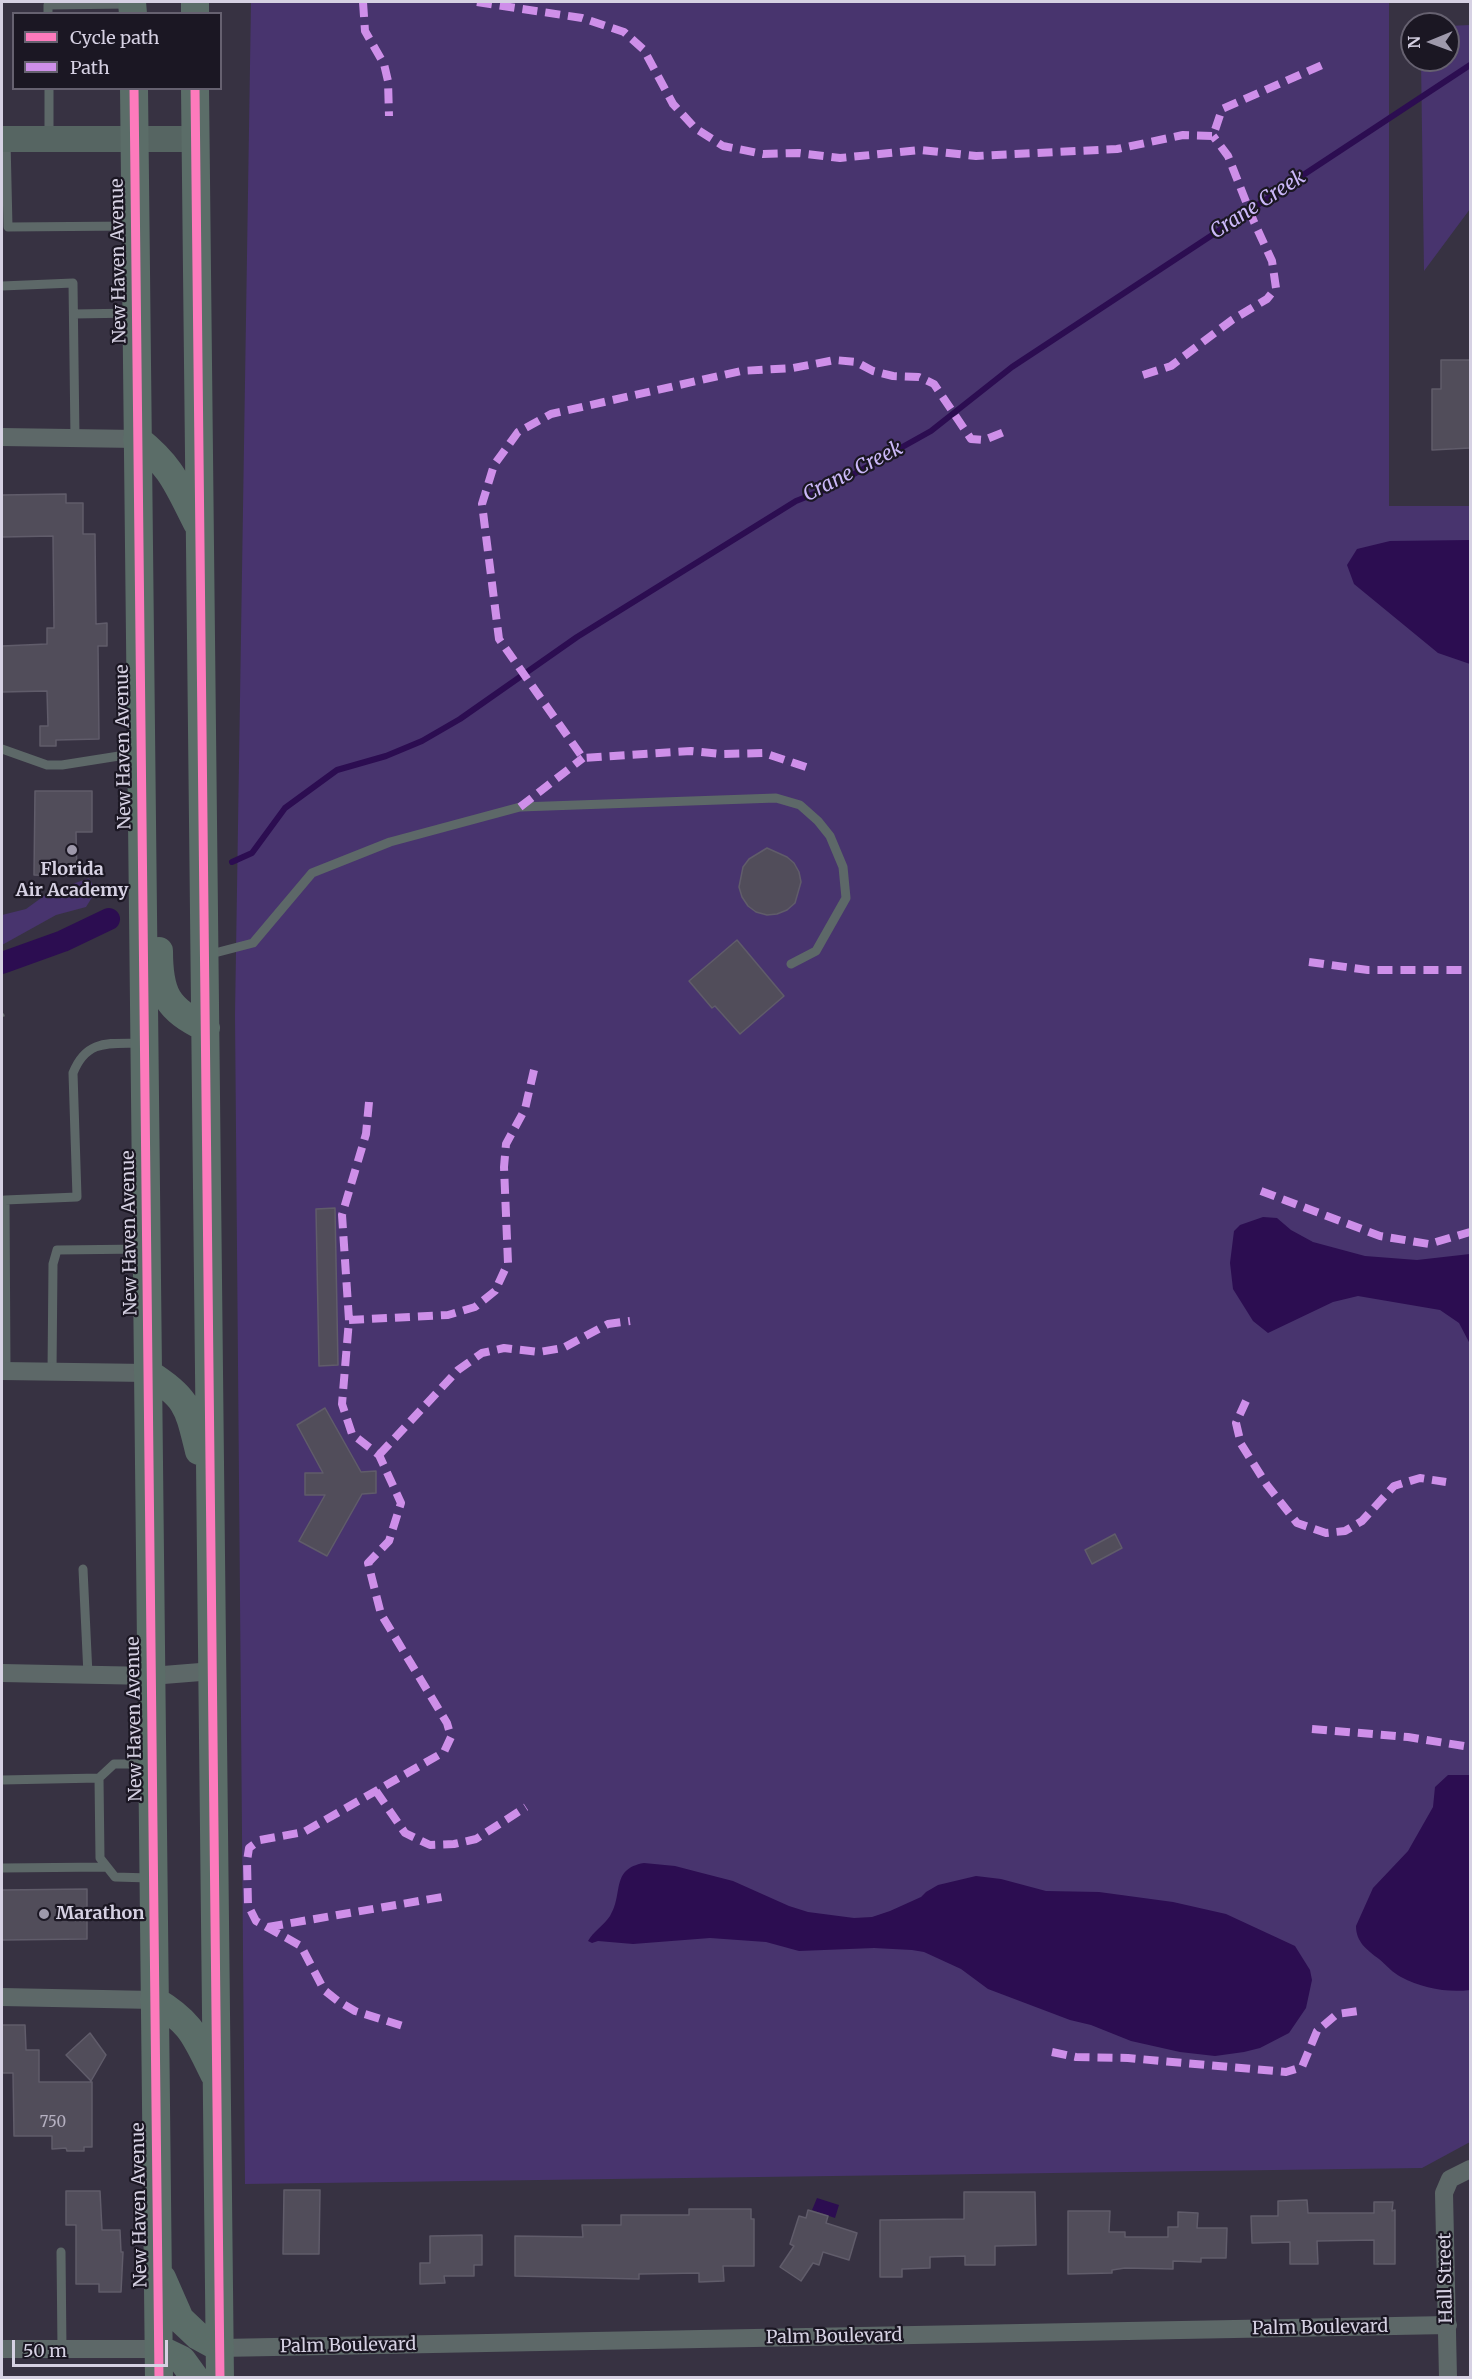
<!DOCTYPE html>
<html>
<head>
<meta charset="utf-8">
<style>
	body { margin:0 }
	#map { position:relative; width:1472px; height:2379px; overflow:hidden; background:#373242; font-family:Merriweather,serif }
	canvas { display:block }
	.frame { position:absolute; inset:0; border:3px solid #d6d1e3; pointer-events:none }
	.legend { position:absolute; left:12px; top:12px; width:210px; height:78px; box-sizing:border-box; background:#1b1723; border:2px solid #666170; margin:0; padding:8px 10px; list-style:none; font-size:18px; color:#d6d1e3 }
	.legend li { display:flex; align-items:center; gap:12px; height:30px }
	.legend b { width:30px; border:2px solid #666170 }
	.north { position:absolute; left:1400px; top:12px; width:60px; height:60px; box-sizing:border-box; background:#1b1723; border:2px solid #666170; border-radius:50%; rotate:269deg; font-size:16px; font-weight:700; line-height:24px; text-align:center; color:#d6d1e3 }
	.north::after { content:''; display:block; margin:auto; width:21px; height:27px; background:#9e99ab; clip-path:polygon(50% 0,100% 100%,50% 72%,0 100%) }
	.scale { position:absolute; left:12px; top:2340px; width:156px; height:27px; box-sizing:border-box; border:3px solid #d6d1e3; border-top:0; padding-left:8px; font-size:18px; line-height:21px; white-space:nowrap; color:#d6d1e3; -webkit-text-stroke:4px #1b1723; paint-order:stroke }
</style>
</head>
<body>
<div id="map">
<canvas width="1472" height="2379"></canvas>
<div class="frame"></div>
<ul class="legend">
<li><b style="height:8px;background:#fd7abc"></b>Cycle path</li>
<li><b style="height:8px;background:#ce8fe9"></b>Path</li>
</ul>
<div class="north">N</div>
<div class="scale">50 m</div>
</div>
<script>
const context = document.querySelector('canvas').getContext('2d');
context.lineJoin = 'round';
function paint(path, color) { context.fillStyle = color; context.fill(path, 'evenodd'); }
function strokePath(path, color, width, dash) { context.strokeStyle = color; context.lineWidth = width; context.lineCap = dash ? 'butt' : 'round'; context.setLineDash(dash || []); context.stroke(path); }
function write(font, color, halo, rows, align = 'center') {
  context.font = font + ' Merriweather,serif'; context.lineWidth = 4.5; context.setLineDash([]); context.textBaseline = 'middle'; context.strokeStyle = halo; context.fillStyle = color; for (const [text, x, y, turn = 0] of rows) {
    context.save(); context.translate(x, y); context.rotate((+turn || 0) * Math.PI / 180); context.textAlign = isNaN(turn) ? turn : align; if (halo) context.strokeText(text, 0, 0); context.fillText(text, 0, 0); context.restore();
  }
}
const green = new Path2D(`
	M251,2h1138v504h81v1636l-48,26 -1177,16 -10,-1169z
	M1470,25v184l-46,62 -3,-211h27v-34z
	M89,878l7,13 -10,16 -30,8 -54,30v-30l24,-6 22,-16z`);
const water = new Path2D(`
	M1470,540v124l-32,-11 -84,-69 -7,-19 10,-16 33,-8z
	M1263,1217l14,1 14,12 22,12 52,14 52,4 53,-6v90l-11,-21 -19,-13 -82,-14 -25,6 -65,31 -15,-12 -20,-32 -3,-26 4,-32 6,-6z
	M1448,1775h22v215c-23,3 -48,-2 -69,-13 -8,-4 -15,-12 -22,-18 -12,-9 -23,-17 -23,-33l17,-38 35,-37 25,-44 2,-20z
	M644,1863l31,3 23,6 35,9 56,25 19,6 46,6 18,-1 18,-6 31,-14 5,-5 12,-7 38,-9 25,3 45,12 53,1 74,10 53,12 69,32 15,24 2,10 -6,28 -17,25 -29,15 -16,4 -29,4 -35,-4 -49,-11 -40,-16 -21,-5 -82,-31 -27,-20 -37,-17 -12,-2 -38,-2 -75,3 -33,-9 -56,-4 -77,6 -35,-3 -6,2 -4,-2c5,-9 16,-16 22,-25 14,-22 0,-47 34,-53z
	M817,2198l22,7 -4,13 -23,-8z`);
const stream = new Path2D(`
	M232,862l20,-9 33,-45 52,-38 49,-14 36,-15 38,-22 117,-82 219,-136 33,-13 102,-57 81,-64 458,-302`);
const canal = new Path2D(`
	M2,963l61,-22 46,-22`);
const building = new Path2D(`
	M1441,360h29v88l-38,2v-61h9z
	M66,494v9h17v31h12l1,90 11,-1v23h-9l1,93 -43,1v6h-16v-20h8l-1,-35 -45,1v-46l45,-2v-16h7l-1,-92 -51,1v-42z
	M35,791h57v41h-16l1,44 -43,-1z
	M767,848l20,9 7,6 5,9 2,10 -6,21 -8,7 -10,4 -10,1 -11,-3 -8,-6 -6,-9 -3,-10 4,-20 6,-8z
	M737,940l47,56 -44,38 -25,-28 -3,2 -23,-27z
	M335,1208l3,157 -19,1 -3,-157z
	M325,1408l36,64 15,-1v22l-14,1 -35,62 -28,-15 26,-46h-20v-22h18l-26,-48z
	M1115,1534l7,14 -30,16 -7,-14z
	M87,1889v50l-85,1v-50z
	M2,2025h23l1,25h13v32h53v65h-8v4h-17l-1,-3 -14,1v-13h-38l-1,-63h-11z
	M90,2033l16,22 -15,26 -25,-26z
	M284,2190h36l-1,64h-36z
	M66,2191h34l2,39h18l1,22h2l-2,40h-22v-8h-23v-59h-10z
	M964,2192h71l1,53 -41,1v19h-30v-9l-35,1v11l-28,1v8h-22v-57l84,-1z
	M1307,2200l1,13h66v-11h19l-1,9 3,-1v54h-21v-24l-57,1 1,23h-28v-22l-38,1 -1,-27h27v-15z
	M689,2209h62v10h3v47h-31l1,15 -25,1v-9l-60,1v5l-124,-3v-40l68,1 -1,-12h39v-10h68z
	M808,2210l20,6 -2,7 31,10 -8,27 -26,-8 -4,13 -6,-2 -12,18 -21,-14 14,-21 -4,-2 9,-28 7,2z
	M1068,2211h42l-1,21h16v5h43v-10h10v-15l20,1 -1,15h30l-1,30h-25v4l-28,-1v8l-48,-1 -13,2v3l-44,1z
	M482,2235v30h-8v11h-30l1,7 -25,1v-21h10v-27z`);
const path = new Path2D(`
	M2,1014l1,3`);
const lane = new Path2D(`
	M48,14v-9l82,-1
	M49,88v49
	M6,140l2,87 125,-1
	M2,286l71,-3 2,155
	M74,314l61,-1
	M2,749l45,16h15l76,-12
	M207,955l46,-12 59,-70 78,-31 130,-35 256,-9 24,7 18,16 12,15 13,31 3,31 -30,53 -25,13
	M6,1371l-1,-171 72,-3 -4,-124c14,-35 37,-29 69,-30
	M52,1372l1,-108 4,-14 87,-1
	M83,1569l5,106
	M99,1778l1,80 15,19 35,1
	M2,1780l97,-2 15,-14h36
	M2,1868l105,-1
	M61,2252l1,97`);
const street = new Path2D(`
	M2,437l135,2
	M2,1371l146,2
	M2,1673l149,3 62,-5
	M2,1997l152,3
	M220,2348l1228,-23
	M2,2349h157
	M1448,2378l-4,-185 6,-14 20,-10`);
const secondary = new Path2D(`
	M2,139h194`);
const primary = new Path2D(`
	M132,2l1,12
	M195,2v12
	M134,88l25,2290
	M195,88l25,2290
	M137,439c35,28 40,45 60,84
	M159,951c0,43 8,58 47,77
	M148,1373c40,25 40,34 51,78
	M154,2000c38,23 41,36 60,74
	M162,2278l18,41 18,17 22,12
	M159,2349l23,11 13,18`);
const quiet = new Path2D(`
	M363,2l2,29 19,33 4,17 1,35
	M477,2l105,16 42,14 20,18 29,54 22,24 28,18 40,8 36,-1 41,5 81,-8 55,6 141,-7 66,-14 30,1 9,-27 100,-44
	M1143,375l28,-9 61,-46 35,-21 9,-11 -4,-27 -18,-39 -26,-66 -15,-20
	M806,767l-42,-14 -42,1 -31,-3 -108,7 -84,-119 -17,-135 12,-39 24,-33 33,-18 190,-43 52,-3 42,-8 21,2 17,9 20,5 26,1 15,7 37,55 13,1 25,-10
	M520,807l63,-49
	M1309,962l59,8h102
	M369,1102l-3,32 -24,81 7,105 -7,84 10,30 27,21 22,48 -12,38 -21,22 13,51 66,109 4,14 -7,15 -140,80 -44,8 -11,8 -2,13 1,44 8,16 45,25 23,44 14,11 17,10 48,15
	M1261,1191l119,45 49,8 41,-12
	M349,1320l99,-5 27,-8 20,-16 13,-28 -4,-96 2,-23 19,-35 9,-39
	M1246,1401l-10,22 5,21 26,41 30,38 29,10 19,-2 17,-10 32,-35 26,-8 26,4
	M379,1455l79,-85 24,-17 22,-5 35,4 24,-4 45,-24 22,-3
	M1312,1729l96,8 62,10
	M376,1791l29,42 25,12 24,-1 22,-5 50,-32
	M268,1927l180,-31
	M1052,2052l24,5 52,1 158,14 16,-5 15,-36 20,-17 22,-3`);
const cycleway = new Path2D(`
	M134,88l25,2290
	M195,88l25,2290`);
const markers = [
	[72,850,6,"#9e99ab"],
	[44,1914,6,"#9e99ab"]
];
const numberNames = [
	["750",53,2123]
];
const streetNames = [
	["New Haven Avenue",119,261,-91],
	["New Haven Avenue",124,747,-91],
	["New Haven Avenue",130,1233,-91],
	["New Haven Avenue",135,1719,-91],
	["New Haven Avenue",140,2205,-91],
	["Hall Street",1446,2278,-91],
	["Palm Boulevard",1320,2328,-1],
	["Palm Boulevard",834,2337,-1],
	["Palm Boulevard",348,2346,-1]
];
const poiNames = [
	["Florida",72,870],
	["Air Academy",72,891],
	["Marathon",56,1914,"left"]
];
const waterNames = [
	["Crane Creek",1258,205,-33],
	["Crane Creek",853,472,-27]
];
paint(green, '#48346e');
paint(water, '#2c0d51');
strokePath(stream, '#2c0d51', 6);
strokePath(canal, '#2c0d51', 22);
paint(building, '#514d5a');
strokePath(building, '#605c6a', 1.5);
strokePath(path, '#606668', 4, [3, 3]);
strokePath(lane, '#5d6868', 9);
strokePath(street, '#5d6868', 18);
strokePath(secondary, '#566562', 26);
strokePath(primary, '#5b6d68', 28);
strokePath(quiet, '#ce8fe9', 8, [15, 8]);
strokePath(cycleway, '#fd7abc', 9);
for (const [x, y, r, color] of markers) { const dot = new Path2D(); dot.arc(x, y, r, 0, 2 * Math.PI); context.fillStyle = color; context.fill(dot); strokePath(dot, '#1b1723', 2); }
write('15px', '#b5b0c1', null, numberNames);
write('18px', '#d6d1e3', '#1b1723', streetNames);
write('bold 18px', '#d6d1e3', '#1b1723', poiNames);
write('italic 20px', '#cbb8f8', '#1b1723', waterNames);
</script>
</body>
</html>
